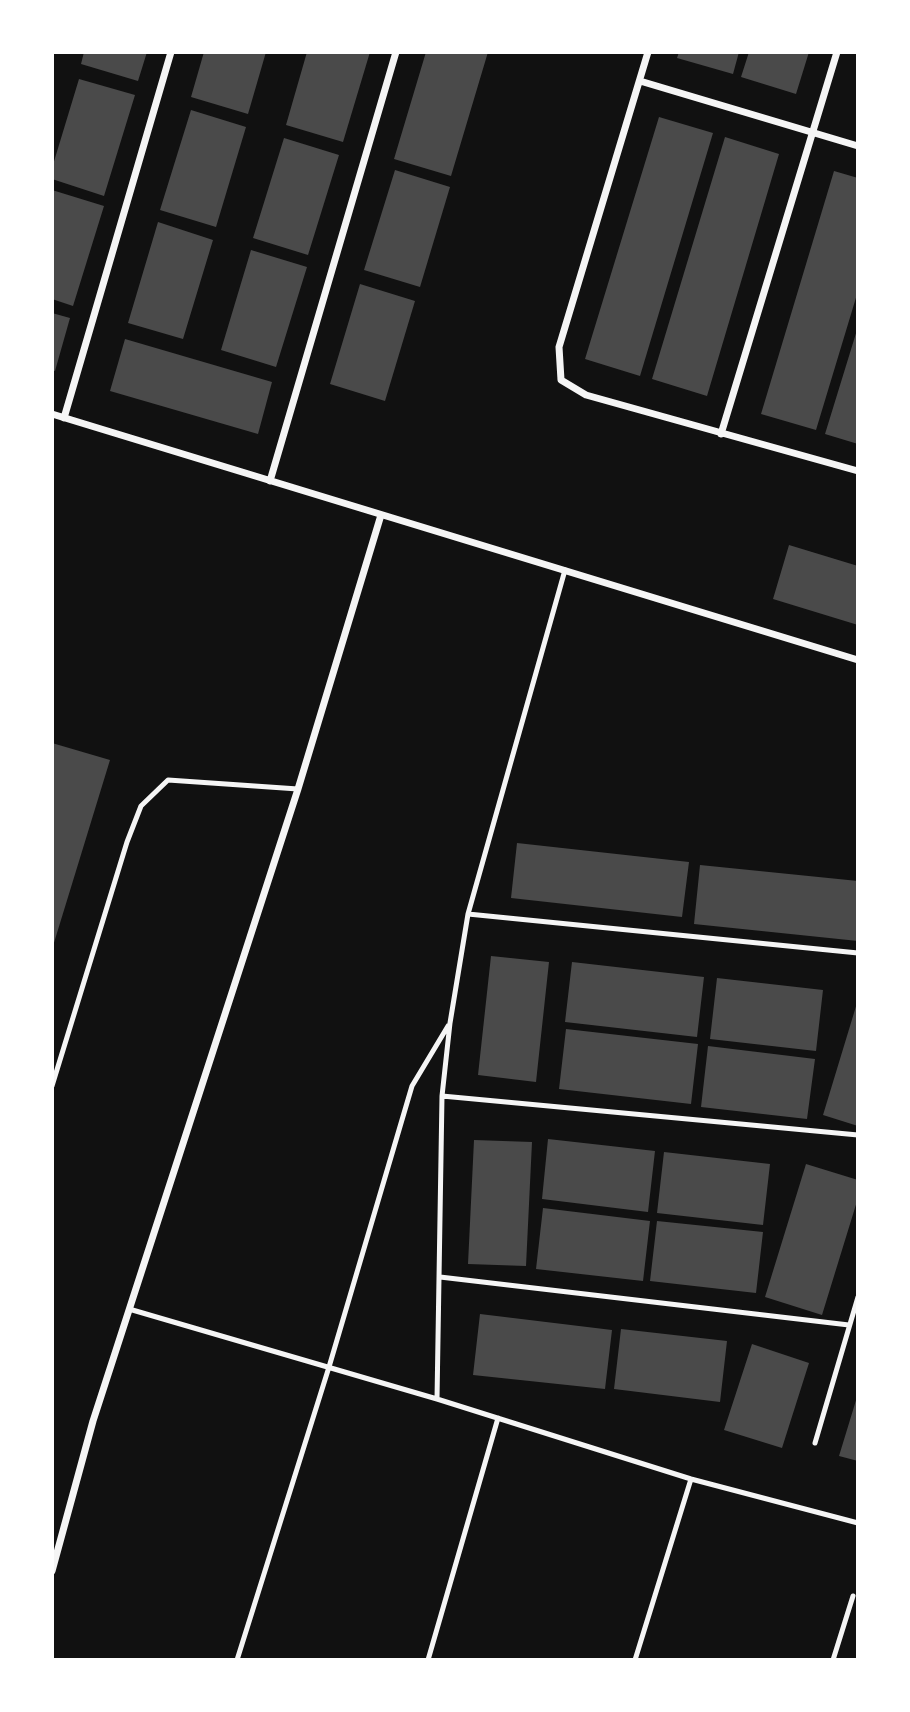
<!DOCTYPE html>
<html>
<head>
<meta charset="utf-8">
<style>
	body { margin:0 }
	#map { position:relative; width:910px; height:1712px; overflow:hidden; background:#111; font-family:Jost,sans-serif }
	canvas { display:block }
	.frame { position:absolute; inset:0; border:54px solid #fff; pointer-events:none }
</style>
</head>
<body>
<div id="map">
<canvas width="910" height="1712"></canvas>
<div class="frame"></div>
</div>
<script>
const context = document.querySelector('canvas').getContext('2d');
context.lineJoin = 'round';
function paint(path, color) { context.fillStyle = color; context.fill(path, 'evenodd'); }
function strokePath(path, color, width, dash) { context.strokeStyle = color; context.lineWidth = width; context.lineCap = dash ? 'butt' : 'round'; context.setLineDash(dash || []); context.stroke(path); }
const building = new Path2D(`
	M84,52h63l-9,29 -57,-17z
	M204,52h62l-18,62 -57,-17z
	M307,52h63l-27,90 -57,-17z
	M426,52h62l-37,124 -57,-17z
	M679,52h60l-6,22 -56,-16z
	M749,52h60l-13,42 -55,-17z
	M79,79l56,16 -31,101 -52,-17v-11z
	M191,110l55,17 -30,100 -56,-17z
	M659,117l54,16 -73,243 -55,-17z
	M725,137l54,17 -72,242 -55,-17z
	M284,138l55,17 -31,100 -55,-17z
	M395,170l55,17 -30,100 -56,-17z
	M834,171l24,7v113l-42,139 -55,-16z
	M52,190l52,16 -31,100 -21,-7z
	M158,222l55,18 -30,99 -55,-16z
	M251,250l56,17 -31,100 -55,-17z
	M360,284l55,17 -30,100 -55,-17z
	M52,313l18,5 -15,53 -3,-1z
	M857,330h1v114l-33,-10z
	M125,339l147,43 -14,52 -148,-43z
	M789,545l69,21v59l-85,-26z
	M52,743l58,17 -57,186h-1z
	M517,843l172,19 -7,55 -171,-19z
	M700,865l158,16v60l-164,-17z
	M491,956l58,6 -13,120 -58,-7z
	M572,962l132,15 -7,60 -132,-15z
	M717,978l106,12 -7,61 -106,-12z
	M857,1003h1v123l-35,-11z
	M566,1029l132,15 -7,60 -132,-15z
	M708,1046l107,13 -8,60 -106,-12z
	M548,1139l107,12 -7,61 -106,-13z
	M474,1140l58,2 -6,124 -58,-2z
	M664,1152l106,12 -7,61 -106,-12z
	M806,1164l52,16v18l-36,117 -57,-18z
	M543,1208l107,13 -7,60 -107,-12z
	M657,1221l106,11 -7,61 -106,-12z
	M480,1314l132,16 -7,59 -132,-14z
	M621,1329l106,12 -7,61 -106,-13z
	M752,1344l57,19 -27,85 -58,-18z
	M857,1397h1v64l-19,-5z`);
const service = new Path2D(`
	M468,914l390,39
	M52,1086l75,-244 14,-36 27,-26 130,9
	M442,1096l416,39
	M440,1277l409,48
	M129,1309l308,90 254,80 167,44
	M437,1399l5,-303 8,-73 18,-109 97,-344
	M815,1443l43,-146
	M237,1660l92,-293 83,-281 36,-60
	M428,1660l70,-242
	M635,1660l56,-181
	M833,1660l20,-64`);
const minor = new Path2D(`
	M648,52l-89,295 2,33 25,15 272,76
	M640,81l218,65
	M52,414l806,246
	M64,418l107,-366
	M721,434l116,-382
	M270,481l126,-429
	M52,1571l41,-150 205,-632 83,-274`);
paint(building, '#4a4a4a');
strokePath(service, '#f5f5f5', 5);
strokePath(minor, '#f5f5f5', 7);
</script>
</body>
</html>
